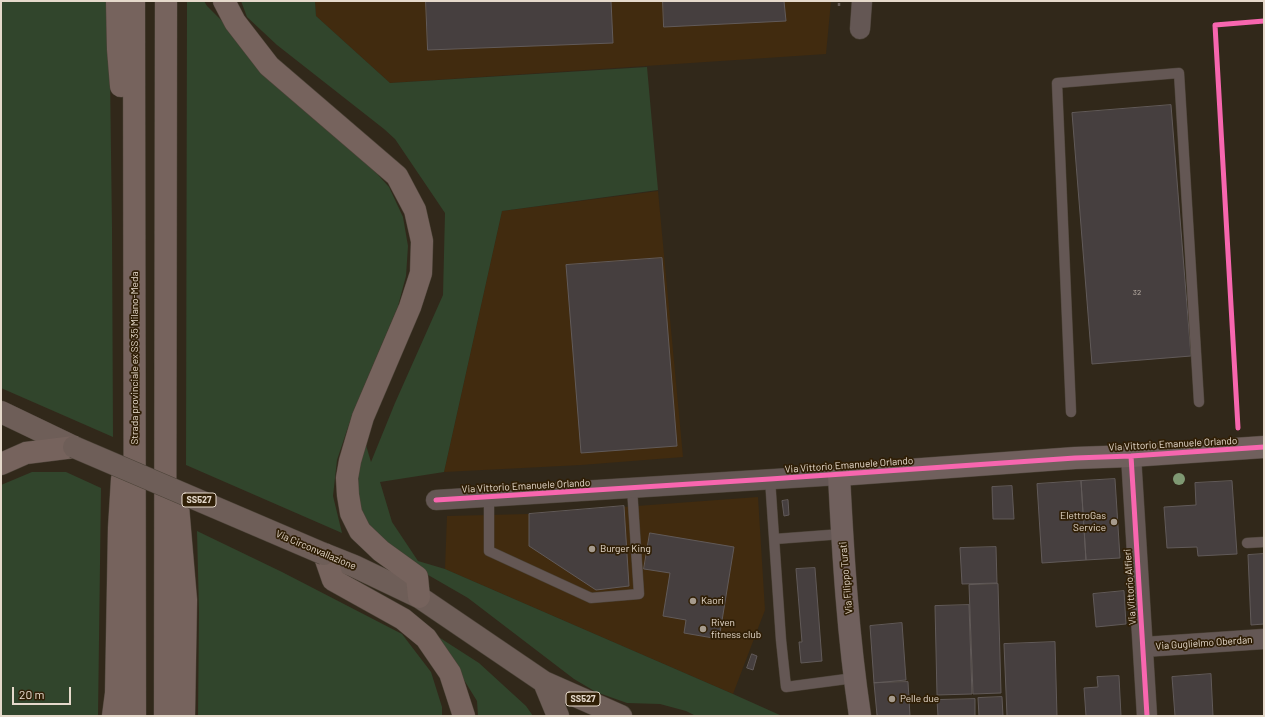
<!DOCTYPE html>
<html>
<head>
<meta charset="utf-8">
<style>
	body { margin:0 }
	#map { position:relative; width:1265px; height:717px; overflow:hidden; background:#31281a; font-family:Barlow,sans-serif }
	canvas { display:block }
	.frame { position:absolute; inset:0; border:2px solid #e5d9cb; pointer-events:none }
	.scale { position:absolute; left:12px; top:687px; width:59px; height:18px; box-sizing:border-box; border:2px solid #e5d9cb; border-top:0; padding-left:5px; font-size:12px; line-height:14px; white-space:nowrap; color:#e5d9cb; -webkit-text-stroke:3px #301f06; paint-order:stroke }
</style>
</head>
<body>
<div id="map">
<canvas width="1265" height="717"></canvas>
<div class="frame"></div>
<div class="scale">20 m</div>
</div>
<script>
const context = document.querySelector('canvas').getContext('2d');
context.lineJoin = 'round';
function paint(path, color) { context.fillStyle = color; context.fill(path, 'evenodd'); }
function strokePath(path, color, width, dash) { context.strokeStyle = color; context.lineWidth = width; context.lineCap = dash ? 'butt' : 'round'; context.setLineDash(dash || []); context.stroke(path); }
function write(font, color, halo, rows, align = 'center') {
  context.font = font + ' Barlow,sans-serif'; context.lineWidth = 3.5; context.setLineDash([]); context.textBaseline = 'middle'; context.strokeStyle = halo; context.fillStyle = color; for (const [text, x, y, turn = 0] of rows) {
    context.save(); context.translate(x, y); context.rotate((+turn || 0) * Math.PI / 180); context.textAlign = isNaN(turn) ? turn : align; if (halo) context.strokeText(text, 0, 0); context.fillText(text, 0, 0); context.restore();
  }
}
const built = new Path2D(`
	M315,1h516l-5,53 -436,29 -74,-67z
	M658,191l25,266 -102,8 -137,7 58,-261z
	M758,497l7,113 -32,84 -288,-125 2,-53 82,-2z`);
const green = new Path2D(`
	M1,1h108l3,226 1,210 -112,-49z
	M187,1h17l3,5 23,23 130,126 29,32 14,30 5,29 -2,30 -8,30 -45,106 -16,48 -4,36 9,37 -156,-68z
	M241,1h74l1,15 74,67 257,-16 11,123 -156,21 -58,261 -64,10 12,40 26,39 27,8 288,125 49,22h-86l-10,-5 -26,-7 -33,-1 -31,-11 -22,-13 -106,-81 -71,-41 -28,-26 -13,-33 7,-63 8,27 24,-59 48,-108 2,-82 -50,-74 -11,-10 -107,-84 -30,-28z
	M32,472h34l35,16 -3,228h-97v-231z
	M197,531l85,41 120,62 29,38 11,35v9h-244l1,-104z
	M437,636l42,27 47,43 7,10h-55l-1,-15z`);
const building = new Path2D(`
	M426,1h185l2,42 -185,7z
	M663,1h121l2,20 -122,6z
	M1171,105l20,251 -99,8 -20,-251z
	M662,258l15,188 -96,7 -15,-188z
	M1115,479l5,79 -34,2 -5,-79z
	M1081,481l5,79 -44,3 -5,-79z
	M1232,481l5,73 -39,2 -1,-9 -30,1 -3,-41 32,-2 -1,-22z
	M1012,486l2,33h-21l-1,-32z
	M788,500l1,15 -5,1 -2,-15z
	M624,506l5,80 -33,4 -67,-44v-32z
	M650,533l84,14 -15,92 -35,-6 2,-13 -23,-4 7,-43 -26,-4z
	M996,547l1,36 -35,1 -2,-36z
	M1264,554v70l-13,1 -3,-70z
	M815,568l7,93 -21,2 -2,-21h3l-6,-73z
	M998,584l3,109 -28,1 -4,-109z
	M1124,591l2,33 -30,3 -3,-33z
	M969,605l3,89 -35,1 -2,-89z
	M902,623l4,57 -32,3 -4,-57z
	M1055,642l2,74h-50l-3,-72z
	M752,654l5,2 -4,14 -6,-2z
	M1211,674l2,42h-38l-3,-39z
	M1119,676l2,40h-35l-2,-28 14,-1 -1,-10z
	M908,682l2,34h-30l-3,-1 -3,-32z
	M1002,697l1,19h-24l-1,-18z
	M975,699v17h-37l-1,-16z`);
const path = new Path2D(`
	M839,6v-5`);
const lane = new Path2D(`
	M1071,412l-14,-329 122,-10 20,329
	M770,479l11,161 5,47 68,-9
	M489,497v54l102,47 48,-4 -7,-106
	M775,539l67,-5
	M1247,543l17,-1`);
const street = new Path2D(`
	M860,29l2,-28
	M1131,456l16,260
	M436,500l403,-25
	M1144,647l120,-8`);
const secondary = new Path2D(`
	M860,716c-12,-80 -17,-161 -21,-241l236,-17 56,-2 133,-9`);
const primary = new Path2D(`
	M1,412l73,35
	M324,554l30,12 65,31 125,85 77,34
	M544,682l14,34`);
const highway = new Path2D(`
	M117,1l1,48 3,37
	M134,1l1,715
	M224,1l11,21 34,44 128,110 18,34 7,31 -1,32 -11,34 -47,110 -13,44 -3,17 1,17 3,18 9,18 21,20 36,26 2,20
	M1,464l25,-11 48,-6
	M178,506l8,94 -2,116
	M324,554l9,26 70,39 23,19 24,35 14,43
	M113,716l3,-23 3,-165 3,-49
	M165,716l1,-715`);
const primaryBridge = new Path2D(`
	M74,447l250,107`);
const cycleway = new Path2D(`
	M1238,428l-23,-403 49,-4
	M1131,456l16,260
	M436,500l334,-21 305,-21 56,-2 133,-9`);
const trees = [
	[1179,479]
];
const markers = [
	[1114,522,4,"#a69b8d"],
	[592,549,4,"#a69b8d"],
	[693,601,4,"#a69b8d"],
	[703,629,4,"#a69b8d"],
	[892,699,4,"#a69b8d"]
];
const numberNames = [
	["32",1137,292]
];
const shields = [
	[199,500,34],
	[583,699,34]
];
const shieldNames = [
	["SS527",199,500],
	["SS527",583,699]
];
const streetNames = [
	["Strada provinciale ex SS 35 Milano-Meda",135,358,-90],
	["Via Vittorio Emanuele Orlando",1173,444,-3],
	["Via Vittorio Emanuele Orlando",849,465,-4],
	["Via Vittorio Emanuele Orlando",526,486,-3],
	["Via Circonvallazione",316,550,23],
	["Via Filippo Turati",846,578,-95],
	["Via Vittorio Alfieri",1130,587,-94],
	["Via Guglielmo Oberdan",1204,643,-4]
];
const poiNames = [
	["ElettroGas",1106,516,"right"],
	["Service",1106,528,"right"],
	["Burger King",600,549],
	["Kaori",701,601],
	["Riven",711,623],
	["fitness club",711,635],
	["Pelle due",900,699]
];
paint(built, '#412b0f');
paint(green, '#31452c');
paint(building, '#463f3f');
strokePath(building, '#615a59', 1);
strokePath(lane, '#4c4338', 11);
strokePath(street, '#4c4338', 21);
strokePath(secondary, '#4c4338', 23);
strokePath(primary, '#4c4338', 23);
strokePath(highway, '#4c4338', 23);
strokePath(path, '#675c57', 2.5, [3, 2]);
strokePath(lane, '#645754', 10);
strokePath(street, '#645754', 20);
strokePath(secondary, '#70605d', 22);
strokePath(primary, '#6e5e58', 22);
strokePath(highway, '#76635d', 22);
strokePath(primaryBridge, '#4c4338', 23, []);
strokePath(primaryBridge, '#6e5e58', 22);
strokePath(cycleway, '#f766af', 5);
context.fillStyle = '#7f9973';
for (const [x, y] of trees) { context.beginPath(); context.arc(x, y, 6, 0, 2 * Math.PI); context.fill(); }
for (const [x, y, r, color] of markers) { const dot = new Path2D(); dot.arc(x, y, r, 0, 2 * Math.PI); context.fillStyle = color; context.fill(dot); strokePath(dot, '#301f06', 1.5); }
write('8px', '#bdb2a8', null, numberNames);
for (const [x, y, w] of shields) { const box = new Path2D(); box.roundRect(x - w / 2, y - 7, w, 14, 3); context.fillStyle = '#301f06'; context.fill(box); strokePath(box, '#e5d9cb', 1); }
write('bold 9px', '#e5d9cb', null, shieldNames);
write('10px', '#e5d9cb', '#301f06', streetNames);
write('10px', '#e5d9cb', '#301f06', poiNames, 'left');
</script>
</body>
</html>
